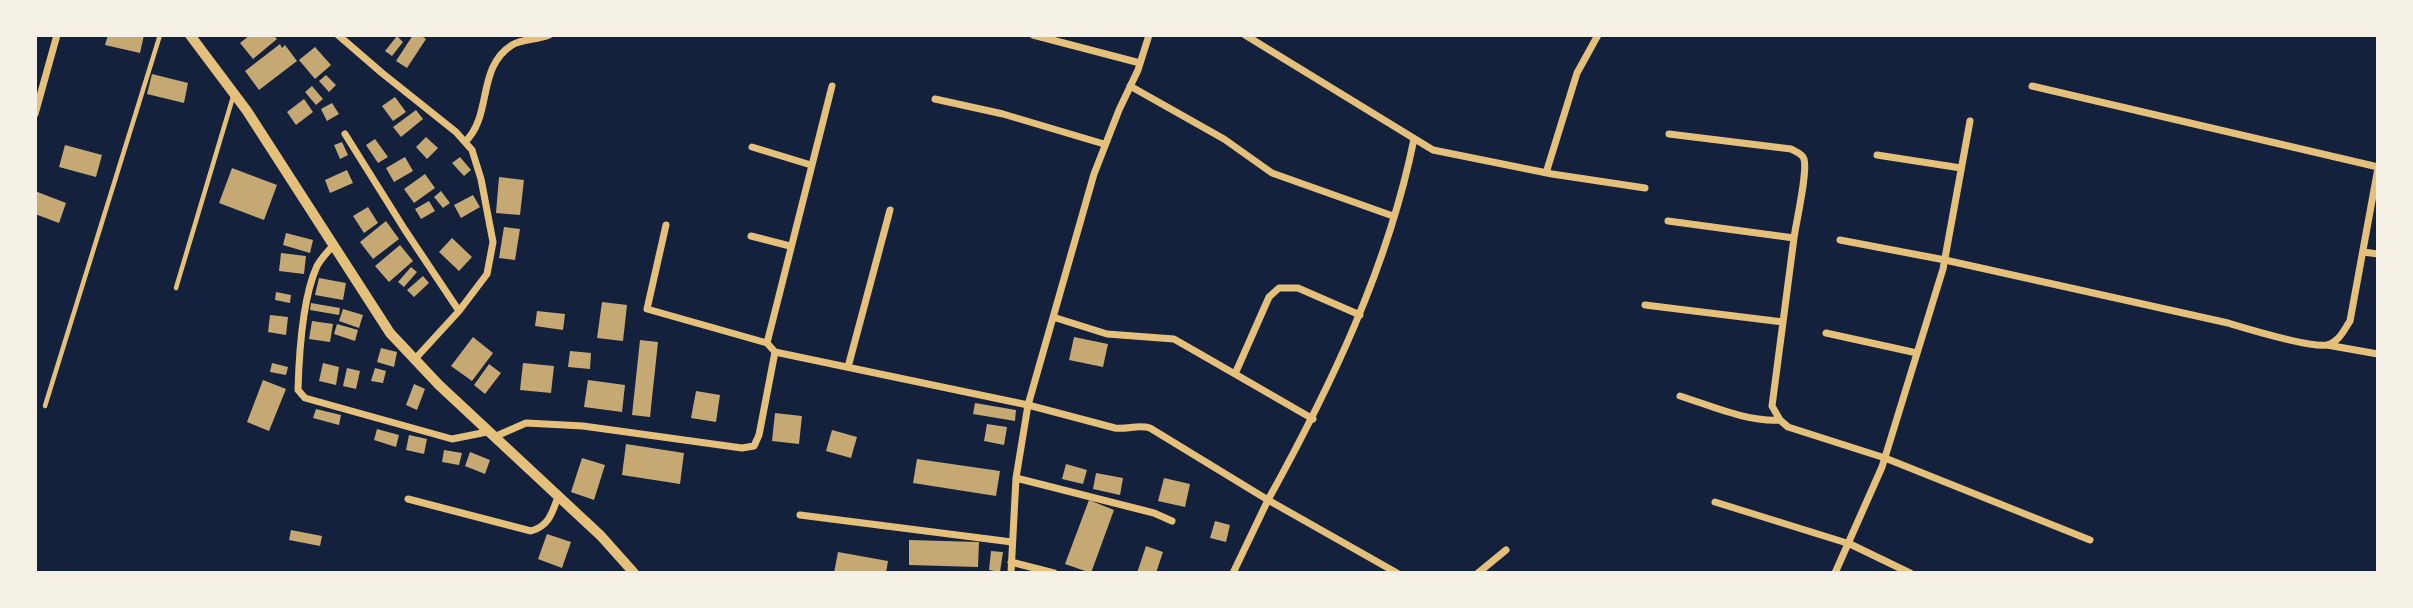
<!DOCTYPE html>
<html>
<head>
<meta charset="utf-8">
<style>
	body { margin:0 }
	#map { position:relative; width:2413px; height:608px; overflow:hidden; background:#14213d; font-family:"Exo 2",sans-serif }
	canvas { display:block }
	.frame { position:absolute; inset:0; border:37px solid #f6f1e7; pointer-events:none }
</style>
</head>
<body>
<div id="map">
<canvas width="2413" height="608"></canvas>
<div class="frame"></div>
</div>
<script>
const context = document.querySelector('canvas').getContext('2d');
context.lineJoin = 'round';
function paint(path, color) { context.fillStyle = color; context.fill(path, 'evenodd'); }
function strokePath(path, color, width, dash) { context.strokeStyle = color; context.lineWidth = width; context.lineCap = dash ? 'butt' : 'round'; context.setLineDash(dash || []); context.stroke(path); }
const building = new Path2D(`
	M108,35h36l-4,18 -35,-8z
	M250,35h23l4,4 -24,20 -13,-16z
	M413,35h7l6,4 -19,29 -11,-7z
	M397,36l6,6 -11,14 -7,-5z
	M280,44l2,4 3,-3 12,16 -38,29 -14,-19z
	M315,47l16,18 -16,14 -16,-19z
	M152,74l36,9 -4,20 -37,-9z
	M326,75l10,10 -7,7 -10,-11z
	M312,86l11,13 -7,6 -11,-13z
	M395,97l11,15 -13,9 -11,-15z
	M304,99l9,13 -17,13 -9,-13z
	M332,103l7,11 -12,7 -6,-12z
	M416,110l7,9 -22,18 -8,-10z
	M426,137l12,11 -11,11 -11,-12z
	M375,139l13,18 -10,6 -12,-18z
	M342,142l6,13 -8,4 -6,-14z
	M65,145l37,10 -6,22 -37,-10z
	M405,157l8,14 -19,11 -8,-14z
	M460,157l11,13 -7,6 -12,-13z
	M232,168l45,17 -13,35 -45,-17z
	M347,170l6,13 -23,10 -5,-13z
	M425,174l10,14 -21,15 -10,-14z
	M499,177l25,3 -4,35 -24,-2z
	M35,191l31,12 -7,20 -24,-9z
	M441,191l9,12 -7,5 -9,-11z
	M473,195l7,12 -19,11 -7,-13z
	M429,201l6,10 -14,8 -6,-10z
	M368,207l10,16 -14,10 -11,-17z
	M386,221l13,18 -26,20 -13,-17z
	M504,227l16,2 -5,31 -16,-2z
	M286,233l27,7 -3,13 -27,-8z
	M452,238l20,19 -13,14 -20,-19z
	M400,245l13,16 -24,21 -14,-16z
	M281,253l25,3 -2,18 -25,-3z
	M411,267l6,5 -13,15 -6,-5z
	M423,276l6,7 -15,14 -7,-7z
	M319,278l27,5 -3,17 -28,-5z
	M276,292l15,3 -1,8 -15,-3z
	M602,302l25,3 -4,36 -26,-3z
	M311,303l29,5 -1,7 -29,-5z
	M343,309l20,6 -4,13 -20,-7z
	M537,311l28,3 -2,16 -28,-4z
	M270,315l18,2 -2,18 -18,-3z
	M312,321l21,3 -3,18 -21,-3z
	M337,324l21,6 -3,11 -21,-7z
	M473,337l20,16 -21,28 -21,-15z
	M1074,337l34,7 -5,23 -34,-7z
	M640,340l18,2 -8,75 -18,-2z
	M381,348l16,4 -3,15 -17,-5z
	M570,351l21,2 -1,16 -22,-2z
	M272,363l16,4 -2,8 -16,-3z
	M323,363l16,4 -3,18 -17,-4z
	M523,363l31,3 -3,27 -31,-3z
	M489,364l12,9 -16,21 -11,-9z
	M347,368l13,3 -4,18 -13,-3z
	M375,368l11,3 -3,12 -12,-2z
	M263,380l23,9 -17,42 -22,-9z
	M588,380l37,5 -3,27 -38,-5z
	M414,384l11,5 -8,21 -11,-5z
	M696,391l24,4 -4,27 -25,-4z
	M975,403l41,7 -1,11 -42,-7z
	M316,409l25,6 -2,10 -26,-7z
	M775,413l27,3 -3,28 -27,-3z
	M987,424l20,3 -3,18 -20,-4z
	M377,429l22,6 -3,12 -22,-7z
	M832,430l25,7 -6,21 -25,-7z
	M409,435l18,4 -3,15 -18,-4z
	M626,444l58,9 -4,31 -58,-9z
	M444,450l18,3 -3,12 -17,-3z
	M470,452l20,8 -5,14 -20,-8z
	M582,458l23,7 -11,35 -23,-8z
	M917,459l83,12 -4,25 -83,-13z
	M1066,464l21,6 -4,14 -21,-5z
	M1096,473l27,5 -3,17 -27,-6z
	M1164,478l26,6 -5,23 -27,-6z
	M1089,500l25,10 -23,63 -26,-9z
	M1215,521l15,4 -4,17 -16,-4z
	M291,530l31,6 -2,10 -31,-6z
	M547,534l24,8 -9,26 -24,-9z
	M909,540l70,2 -1,25 -69,-2z
	M1146,546l17,6 -7,21h-19z
	M991,551l12,1 -3,20 -11,-2z
	M838,552l50,9 -2,12h-52z`);
const service = new Path2D(`
	M176,288l57,-191
	M45,406l115,-371`);
const minor = new Path2D(`
	M338,35l44,38 74,59 16,18 9,29 12,63 -6,32 -28,37 -44,48
	M1033,35l107,28
	M1245,35l188,115 119,24 93,14
	M1130,86l94,53 48,34 121,43
	M2032,86l346,81
	M935,99l68,15 101,30
	M35,114l22,-79
	M345,134l60,96 54,81
	M1669,134l122,15c5,3 11,4 13,10 4,13 -8,63 -10,79
	M465,142c28,-27 11,-74 47,-97 10,-6 25,-5 37,-10
	M752,147l59,18
	M1877,155l84,13
	M1546,173l31,-100 21,-38
	M1668,221l126,17 -22,168 8,14 8,7 97,31 205,82
	M666,225l-19,84 120,34
	M751,236l39,10
	M1840,240l105,20 283,63c20,6 82,25 99,22 12,-3 17,-15 23,-24l28,-153
	M334,245c-6,6 -13,14 -17,21 -15,33 -18,88 -19,124l7,8 147,41 35,-7
	M2363,252l15,2
	M1645,305l138,17
	M1053,317l54,17 67,5 61,35
	M1826,333l91,20
	M2327,345l51,9
	M775,352l-8,-9 65,-257
	M848,367l42,-157
	M1680,396c32,10 67,26 100,24
	M1313,419l-78,-45 34,-77 10,-9h19l62,27
	M494,437l32,-14 57,3 159,22 12,-2 5,-11 16,-83 253,53 87,23c12,2 23,-4 35,0l118,72 -35,73
	M1016,478l138,35 18,8
	M408,499l123,32c18,-5 21,-18 27,-34
	M1715,502l135,42 60,29
	M800,515l212,27
	M1011,562l43,11
	M1011,573l5,-95 12,-73 66,-231 25,-64 19,-40 11,-35
	M1397,573l-129,-73c63,-114 120,-233 146,-361
	M1478,573l28,-23
	M1835,573l47,-106 61,-198 27,-148`);
const tertiary = new Path2D(`
	M190,35l57,76 143,222 49,52 162,151 33,37`);
paint(building, '#c6a872');
strokePath(service, '#e5c07b', 4.5);
strokePath(minor, '#e5c07b', 7);
strokePath(tertiary, '#e5c07b', 10);
</script>
</body>
</html>
